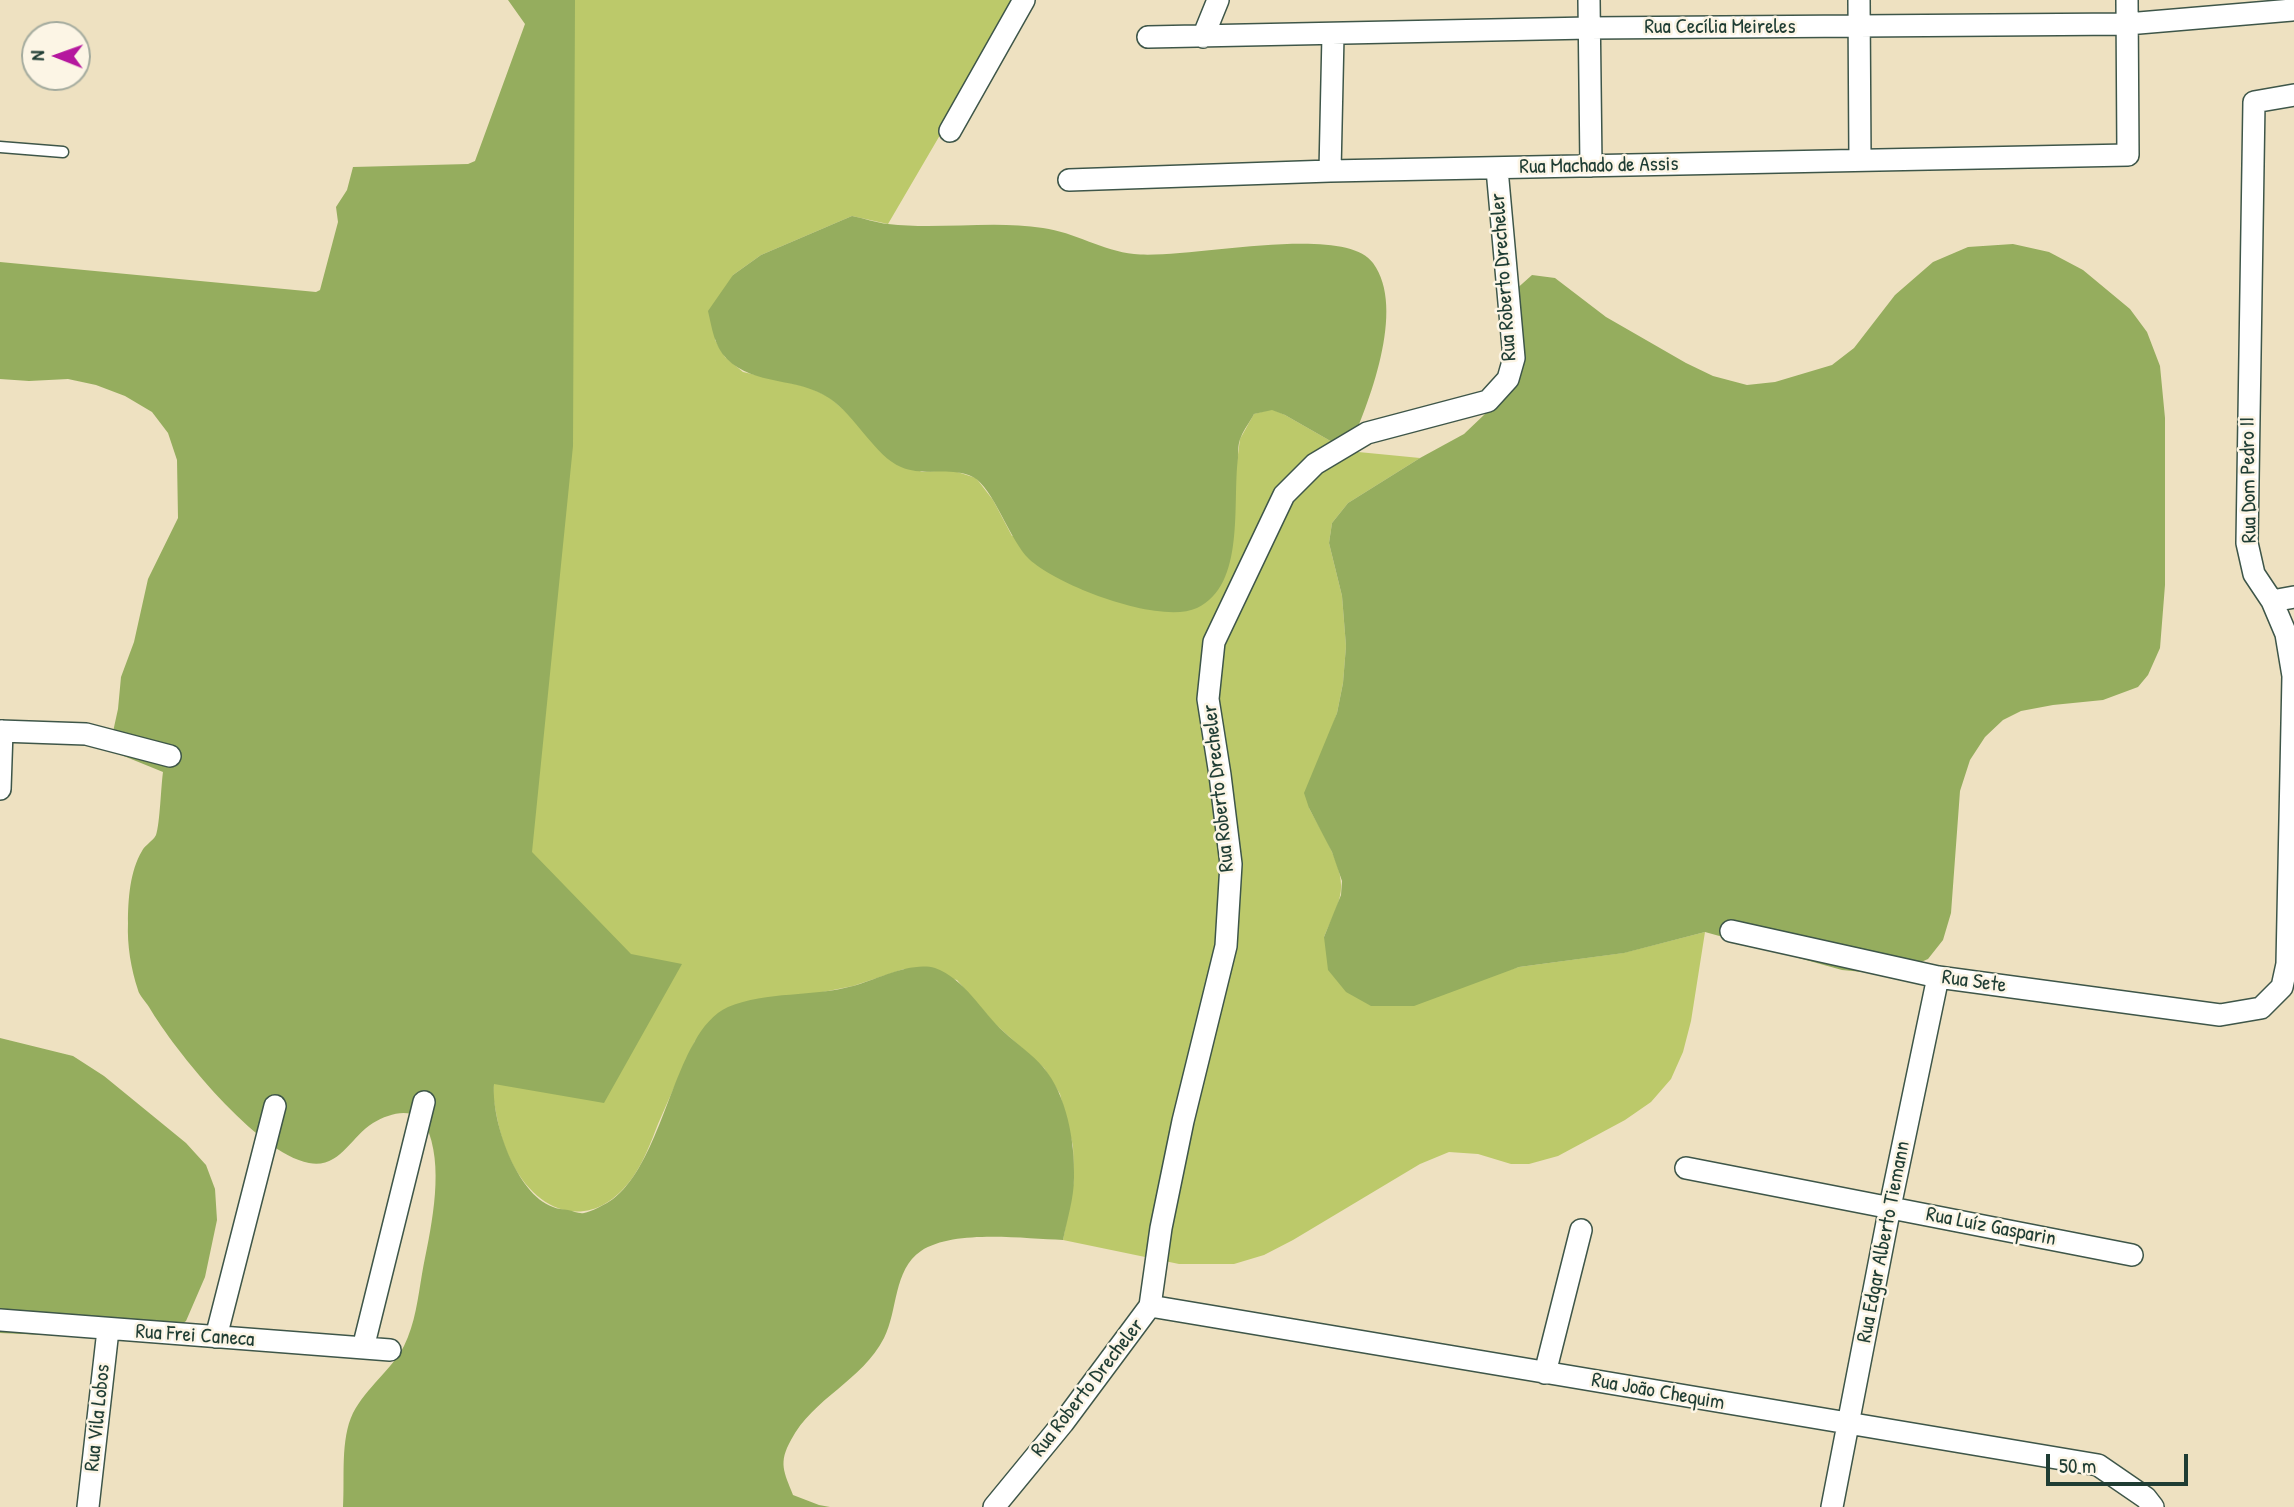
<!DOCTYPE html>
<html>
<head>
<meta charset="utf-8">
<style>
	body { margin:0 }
	#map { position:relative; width:2294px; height:1507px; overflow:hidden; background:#eee1c1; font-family:"Patrick Hand",sans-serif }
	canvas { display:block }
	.north { position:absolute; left:21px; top:21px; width:70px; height:70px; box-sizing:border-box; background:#fcf5e5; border:2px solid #a4ab9e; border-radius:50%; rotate:271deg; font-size:19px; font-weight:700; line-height:28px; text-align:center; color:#1f3d34 }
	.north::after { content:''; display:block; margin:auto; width:24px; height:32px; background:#b5179e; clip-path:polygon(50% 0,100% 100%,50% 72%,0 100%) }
	.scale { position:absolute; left:2046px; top:1454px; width:142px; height:32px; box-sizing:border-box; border:4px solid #1f3d34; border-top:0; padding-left:9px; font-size:21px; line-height:24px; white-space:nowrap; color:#1f3d34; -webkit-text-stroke:5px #fcf5e5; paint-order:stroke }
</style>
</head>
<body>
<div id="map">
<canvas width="2294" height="1507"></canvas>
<div class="north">N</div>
<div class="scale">50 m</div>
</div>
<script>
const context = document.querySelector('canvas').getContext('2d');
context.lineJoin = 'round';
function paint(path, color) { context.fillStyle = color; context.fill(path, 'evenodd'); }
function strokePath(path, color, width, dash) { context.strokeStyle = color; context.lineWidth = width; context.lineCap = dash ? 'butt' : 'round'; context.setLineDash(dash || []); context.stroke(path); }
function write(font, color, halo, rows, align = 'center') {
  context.font = font + ' "Patrick Hand",sans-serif'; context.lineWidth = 5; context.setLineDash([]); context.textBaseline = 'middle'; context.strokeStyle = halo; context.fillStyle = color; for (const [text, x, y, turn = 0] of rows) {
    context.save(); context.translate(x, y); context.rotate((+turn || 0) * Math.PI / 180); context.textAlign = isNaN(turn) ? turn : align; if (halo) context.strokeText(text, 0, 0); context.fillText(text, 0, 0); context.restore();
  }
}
const green = new Path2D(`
	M561,0h458l-131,224 -36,-8 -91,39 -28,20 -18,65 10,17 18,15 65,15 21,10 24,21 34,39 35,15 29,-2 25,8 17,22 19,36 224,-66 4,-31 14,-25 18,-5 13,6 63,36 72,7 -72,45 -16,20 -3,20 13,53 4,50 -3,37 -6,30 -12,34 -16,61c12,23 38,62 31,88 -3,14 -11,28 -16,41l165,39 30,-9 104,-14 82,-21 -14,89 -8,31 -12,27 -20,23 -26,18 -67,36 -29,8h-18l-33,-10 -29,-2 -29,12 -127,76 -29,15 -30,9h-55l-116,-24 11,-60 -1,-34 -13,-52 -16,-26 -51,-46 -36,-42 -53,-11 -51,17 -40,8 -118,47c-12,27 -25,55 -37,83 -7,18 -14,37 -25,53 -39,55 -93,40 -121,-14 -11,-21 -15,-44 -19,-67z`);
const forest = new Path2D(`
	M508,0h67l-2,446 -41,406 99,102 51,10 -78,139 -110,-19c-3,36 22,110 59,123 4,2 10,2 15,3 5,1 11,4 16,3 7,-1 22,-9 29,-14 40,-30 56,-115 82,-158 7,-13 19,-28 33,-34 39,-16 85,-10 125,-21 23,-6 58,-25 82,-18 30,11 46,43 69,64 13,12 28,22 39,35 24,28 32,75 31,111 0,20 -7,42 -11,62 -39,-1 -108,-11 -142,11 -28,19 -23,60 -37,87 -22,43 -71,60 -93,102 -13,23 -7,32 2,55l26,10 11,2h-487c2,-29 -3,-67 10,-94 13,-25 39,-44 51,-67 11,-22 14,-48 18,-72 8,-42 22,-99 7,-141 -9,-28 -36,-22 -56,-10 -22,13 -33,46 -64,40 -52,-10 -134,-112 -160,-156 -3,-5 -10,-12 -11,-17 -7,-21 -11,-45 -10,-67 0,-24 2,-52 14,-72 3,-6 11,-10 14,-16 4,-11 5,-49 7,-63l-54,-22 9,-41 3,-32 13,-35 14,-63 30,-61 -1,-58 -9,-27 -16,-21 -27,-16 -29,-11 -28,-6 -39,2 -29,-2v-117l316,30 4,-2 18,-68 -2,-15 11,-17 6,-23 115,-3 7,-3 50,-137z
	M852,216c12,2 24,7 36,8 51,6 104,-4 155,4 31,4 60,23 91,26 51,6 210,-32 239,9 34,46 -5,142 -25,188l-63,-36 -13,-5 -18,4c-4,8 -10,15 -13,23 -3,6 -3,14 -3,21 -6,45 8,127 -41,150 -37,17 -139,-22 -168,-49 -19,-18 -36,-72 -56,-82 -23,-11 -49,0 -72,-10 -25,-10 -46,-52 -72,-69 -31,-21 -75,-12 -102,-39 -13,-13 -15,-31 -19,-48l25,-36 28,-20z
	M2013,244l36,8 34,18 47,39 17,23 13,34 5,52v167l-5,63 -12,27 -10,12 -35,13 -50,5 -32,6 -18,9 -18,17 -15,23 -10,31 -9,122 -8,27 -15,19 -25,11 -30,3 -31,-3 -137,-38 -81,21 -105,14 -105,39h-43l-25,-14 -18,-22 -4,-33 17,-42 1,-14 -10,-29 -23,-44 -5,-15 33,-80 6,-30 3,-37 -4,-50 -13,-53 3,-20 16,-20 72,-45 44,-24 21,-20 16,-45 6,-56 6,-21 19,-17 23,3 51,39 80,46 27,13 34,9 28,-3 57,-17 22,-17 41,-53 38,-33 35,-15z
	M0,1038l73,18 31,20 82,67 20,22 9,24 2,31 -12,57 -19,44 -20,14 -31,4 -135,-6z`);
const lane = new Path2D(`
	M0,147l63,5`);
const street = new Path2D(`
	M1589,0l2,166
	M1859,0l1,160
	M1148,37l441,-9 538,-4 165,-14
	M1203,37l15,-37
	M950,131l74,-131
	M1330,171l3,-136
	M1069,180l261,-9 798,-16 -1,-155
	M2272,601l22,-4
	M0,731l86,3 84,22
	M0,789l2,-58
	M1731,931l207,46 282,38 41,-7 21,-21 5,-23 6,-288 -7,-42 -14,-33 -18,-27 -7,-31 7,-441 40,-7
	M1686,1168l446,87
	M1150,1306l948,159 48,33 7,9
	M0,1320l390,30
	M216,1337l59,-231
	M363,1348l61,-246
	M1545,1373l36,-143
	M88,1507l20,-177
	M994,1507l69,-84 87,-117 11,-78 22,-107 43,-175 5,-82 -11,-89 -12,-76 6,-57 70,-147 31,-31 52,-31 121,-32 20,-22 6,-21 -17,-189
	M1832,1507l58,-300 48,-230`);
const streetNames = [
	["Rua Cecília Meireles",1720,27],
	["Rua Machado de Assis",1599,166,-1],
	["Rua Roberto Drecheler",1504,277,-94],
	["Rua Dom Pedro II",2249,480,-91],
	["Rua Roberto Drecheler",1219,788,-96],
	["Rua Sete",1974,982,8],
	["Rua Luíz Gasparin",1991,1227,11],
	["Rua Edgar Alberto Tiemann",1884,1242,-79],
	["Rua Frei Caneca",195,1336,4],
	["Rua Roberto Drecheler",1088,1388,-52],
	["Rua João Chequim",1658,1392,10],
	["Rua Vila Lobos",98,1418,-84]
];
paint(green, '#bcc96a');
paint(forest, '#95ad5e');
strokePath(lane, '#3e5649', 13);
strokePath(street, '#3e5649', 24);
strokePath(lane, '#fff', 10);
strokePath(street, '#fff', 21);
write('21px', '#1f3d34', '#fcf5e5', streetNames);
</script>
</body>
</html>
